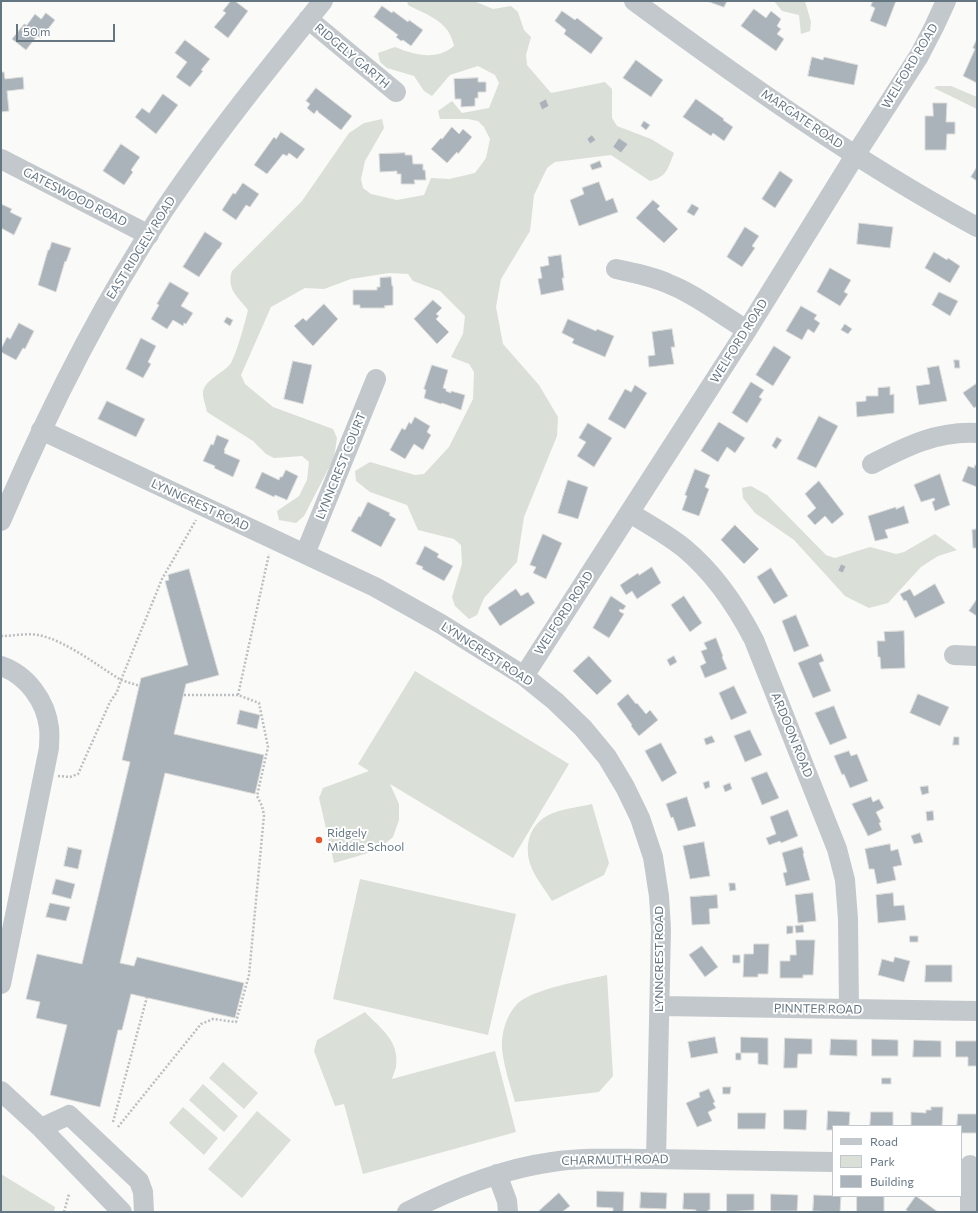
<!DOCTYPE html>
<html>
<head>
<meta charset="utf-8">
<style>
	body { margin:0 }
	#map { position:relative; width:978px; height:1213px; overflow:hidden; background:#fafaf8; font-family:Commissioner,sans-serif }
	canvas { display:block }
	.frame { position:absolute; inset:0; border:2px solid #657683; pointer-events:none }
	.legend { position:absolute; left:832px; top:1125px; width:130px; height:72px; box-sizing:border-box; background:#fff; border:1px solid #c1c8cd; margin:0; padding:5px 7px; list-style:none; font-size:12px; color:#657683 }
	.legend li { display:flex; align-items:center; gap:8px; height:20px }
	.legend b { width:20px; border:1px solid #c1c8cd }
	.scale { position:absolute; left:16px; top:24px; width:99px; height:18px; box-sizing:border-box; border:2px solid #657683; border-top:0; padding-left:5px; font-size:12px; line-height:14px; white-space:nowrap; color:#657683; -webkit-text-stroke:3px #fff; paint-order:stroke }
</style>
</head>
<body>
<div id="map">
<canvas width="978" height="1213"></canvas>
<div class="frame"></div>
<ul class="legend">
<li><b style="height:5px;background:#c3c8cc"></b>Road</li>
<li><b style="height:11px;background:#dadfd7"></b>Park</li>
<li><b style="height:11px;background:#aab3b9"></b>Building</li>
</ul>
<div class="scale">50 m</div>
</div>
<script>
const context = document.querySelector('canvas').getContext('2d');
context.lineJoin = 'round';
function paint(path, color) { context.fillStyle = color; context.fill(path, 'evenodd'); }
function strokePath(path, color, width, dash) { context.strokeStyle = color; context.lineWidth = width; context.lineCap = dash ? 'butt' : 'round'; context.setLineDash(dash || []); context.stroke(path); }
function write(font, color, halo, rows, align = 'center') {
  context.font = font + ' Commissioner,sans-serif'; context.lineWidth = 4; context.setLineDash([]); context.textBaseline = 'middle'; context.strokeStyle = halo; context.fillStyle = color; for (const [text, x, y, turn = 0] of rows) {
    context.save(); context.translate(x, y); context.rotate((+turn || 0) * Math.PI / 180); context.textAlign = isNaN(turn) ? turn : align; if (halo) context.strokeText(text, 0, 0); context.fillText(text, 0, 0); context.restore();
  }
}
const green = new Path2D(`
	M407,1h67l19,8 18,-3 7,6 6,18 7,7 -5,18 1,10 24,28 54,-11 7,7v29l5,8 34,13 23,14c-6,15 -7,24 -24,28l-39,-26 -56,7 -8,6 -13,27 -4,36 -29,48 -5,28 7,37 36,41 19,32 -1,19 -33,81 -7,45 -33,36 -7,17 -8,4 -14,-13 -3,-9 10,-33 -1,-19 -7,-6 -36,-9 -11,-25 -37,-13 -14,-11 -1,-10 15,-9 45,13 9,-1 25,-27 24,-48 1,-27 -5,-8 -18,-7 12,-23 2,-18 -25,-25 -27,-10 -5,-7 -19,-1 -38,6 -27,10 -19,-1 -34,19 -30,68 4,9 28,23 60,22 4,9 -3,20 -30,58 -8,7 -17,-3 -2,-9 22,-15 8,-16 2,-18 -7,-6 -28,2 -8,-4 -13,-13 -46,-29c-1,-6 -4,-13 -4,-18 -1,-13 21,-21 28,-31 6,-11 14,-40 17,-53 -10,-13 -22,-21 -16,-39l70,-70 47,-68 15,-10 18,-4 2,9 -19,33 -4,18 2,9 8,6 26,6 27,-5 7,-17 18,1 26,-6 11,-15 4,-19 -6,-12 -6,-6 -10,-2h-28l-2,-8 14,-10 10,12 27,-5 10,-25 -4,-8 -17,-9 -28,9 -18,21 -8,-5 -10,-15 -27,-8 -7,-6 -2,-9 17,-6c20,8 41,14 59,-1 -5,-25 -25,-30 -46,-41z
	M774,1h31l6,21 -1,9 -9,3 -2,-19 -17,-4z
	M937,86h14l26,11v12l-43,-21z
	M751,486l16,9 59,60 9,3 35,-11 26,7 8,-2 31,-18 22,16 -19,6 -17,11 -33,36 -19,5 -24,-12 -51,-56 -39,-27 -12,-15 -1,-10z
	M415,671l154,93 -56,94 -123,-74 9,20v16l-6,17 -12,10 -16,7 -31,9 -15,-65 4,-10 46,-17 -11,-7z
	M592,804l17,59 -5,12 -52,26c-6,-10 -15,-21 -20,-32 -10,-24 -2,-49 24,-57 11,-4 24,-5 36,-8z
	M360,879l156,35 -28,121 -155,-36z
	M607,975l6,101 -14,16 -84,10c-5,-17 -11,-35 -13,-53 -1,-16 4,-33 15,-45 15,-15 68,-24 90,-29z
	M365,1012c16,17 35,29 31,55 -1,4 -3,8 -4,12l103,-28 21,81 -153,42 -19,-70 -9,2 -21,-55 3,-11z
	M223,1062l35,31 -14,16 -35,-31z
	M203,1084l35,32 -14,16 -35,-32z
	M183,1107l35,31 -14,17 -35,-32z
	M257,1111l34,29 -49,58 -34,-29z
	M1,1174l54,33 -1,5h-53z`);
const building = new Path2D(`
	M231,1h4l13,10 -20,27 -14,-11 12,-14 -3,-2z
	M707,1h20l-3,6z
	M873,1h23l-10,26 -16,-6 5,-13 -4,-2z
	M382,6l10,7 1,-2 15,11 1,-2 14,10 -12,16 -8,-6 -2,1 -5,-4 2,-2 -24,-18z
	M754,9l12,9 5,-7 10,8 -4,7 4,3 -4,5 7,5 -8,12 -35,-25z
	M562,11l13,9 2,-2 26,20 -12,16 -27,-20 2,-4 -11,-9z
	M46,13l9,7 -14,18 -4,-2 -11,14 -14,-11 12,-15 3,1 8,-11 6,5z
	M977,39v44l-14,-7 12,-27 -2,-1z
	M185,40l25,19 -9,11 2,1 -13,16 -14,-10 11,-15 -12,-9z
	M812,57l11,3 1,-3 34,8 -4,20 -46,-9z
	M636,60l27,20 -12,17 -28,-19z
	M1,72h3l1,7 18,-2 1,12 -17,2 2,20 -8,1z
	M478,78v4h8v10h-8v6h-3v8l-14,1v-8h-6l-1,-20z
	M316,88l36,28 -11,14 -23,-18v-1l-1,-1 -3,4 -7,-6 3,-4 -4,-3z
	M163,94l15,11 -22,29 -21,-17 7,-9 7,5z
	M546,99l3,7 -7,4 -3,-7z
	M696,99l28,20 -1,1 10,7 -9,14 -11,-8 -2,3 -28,-19z
	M933,103h14l-1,19h9v12h-8l-1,16h-21v-34h8z
	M644,121l6,4 -4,5 -5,-4z
	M452,127l7,7 4,-5 9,8 -14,17 -1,-2 -10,11 -16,-14 10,-11 1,1z
	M281,132l24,17 -8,10 -8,-6 -2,3 -4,-2 -16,20 -13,-9 20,-28 2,2z
	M592,135l4,5 -6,4 -3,-5z
	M619,138l9,6 -7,9 -8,-6z
	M121,144l19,13 -9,13 2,2 -9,13 -21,-14z
	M405,153v2h7l1,9h10v6h2l1,10h-12l1,4h-14v-10h-4v-3l-17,1 -1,-18z
	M600,161l2,6 -10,3 -2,-5z
	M977,167v14l-6,-4z
	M780,171l13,9 -18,28 -13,-9z
	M599,182l7,19 7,-3 5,14 -39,14 -9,-26 14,-6 -2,-6z
	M243,183l16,11 -9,13 -4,-2 -10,15 -14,-10 11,-17 2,1z
	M653,200l7,6 -3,3 21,20 -14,14 -28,-25z
	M1,204l11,5 -2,3 12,6 -8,17 -13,-7z
	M692,204l7,4 -5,8 -7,-4z
	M859,223l34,4 -3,21 -33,-4z
	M745,227l14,9 -7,10 3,2 -13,19 -15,-10z
	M205,232l17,11v1l-3,5h-1l-19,28 -16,-10z
	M52,242l19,6 -5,14 -1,-1 -9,31 -18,-7 10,-35h1z
	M934,252l13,8 1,-2 12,8 -10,17 -25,-15z
	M561,255l3,23h-2l2,12 -23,5 -3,-16 4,-1 -2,-11 9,-2 -1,-8z
	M830,268l21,12 -7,12 4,2 -8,12 -23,-14z
	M391,277l1,9h1v19l-9,1 1,2h-25v-3h-7v-15h24v-3h3v-9z
	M170,282l19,11 -8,13 12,7 -7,11 -2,-1 -1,3 -10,-6 -6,9 -16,-10 8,-14 -2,-1z
	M939,292l19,9 -8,15 -18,-11z
	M433,300l9,8 -6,6 3,2 -3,3 13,13 -12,12 -23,-25z
	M324,304l14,15 -25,27 -19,-20 9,-8 3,3z
	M801,306l16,9 -3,4 6,4 -6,10 -6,-4 -6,11 -16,-9z
	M227,317l6,3 -3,6 -6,-4z
	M568,319l28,12 1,-2 17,7 -9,21 -33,-14 2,-4 -12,-6z
	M19,323l15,8 -9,18 -2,-1 -7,12 -15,-8v-3l6,-12 3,2z
	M845,324l7,5 -4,5 -7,-4z
	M672,329l3,18h-4l3,17 -25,3 -1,-11 7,-1 -3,-23z
	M141,338l15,8 -8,16 3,2 -8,14 -17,-9z
	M774,346l17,11 -18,29 -17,-11z
	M954,360h5l1,8h-5z
	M293,361l19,4 -9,39 -19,-5z
	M432,365l16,5 -5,18 3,1v2l5,2v-2l14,4 -4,15 -19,-7 -1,1 -17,-6 2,-8 -2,-1z
	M939,366l8,35 -28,4 -3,-19 14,-2 -3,-16z
	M751,382l13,8 -5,7 3,2 -15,24 -15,-10z
	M976,384l1,2v20l-3,2 -11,-15z
	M635,385l12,8 -22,36 -17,-10 17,-30 6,3z
	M890,387v8l4,-1v19l-37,4 -1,-15 10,-1v-5h12v-8z
	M107,401l38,18 -9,18 -38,-18z
	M819,416l19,10 -22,42 -19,-9z
	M415,417l15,9 -3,6 4,3 -8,15 -9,-6 -9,15 -15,-9 12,-22 3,2 4,-8 2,2z
	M719,422l26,16 -10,15 -8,-6 -9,15 -17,-11z
	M588,423l24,15 -18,29 -17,-11 9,-14 -7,-4z
	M217,435l12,5 -5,10 1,1 -1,2 16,7 -7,17 -19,-9 1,-2 -12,-5 8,-17 2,1z
	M777,437l5,3 -6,9 -4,-3z
	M975,465l2,1v21l-15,-6 6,-15 6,2z
	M695,469l15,6 -5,12 4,2 -10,27 -17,-6 5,-14 -2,-1z
	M286,470l12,6 -11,24 -12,-5 -1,2 -19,-9 7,-16 17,8 1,-3h2z
	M940,474l10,31 -15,6 -3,-9 3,-2 -1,-2 -13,4 -7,-17z
	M568,480l20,7 -10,32 -20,-6z
	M819,481l25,33 -12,10 -7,-8 -10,9 -8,-9 9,-8 -11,-14z
	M368,502l22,11 -1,2 7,4 -15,28 -30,-16 8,-15 1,1z
	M904,506l5,17 -24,7 3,8 -13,3 -7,-25 28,-9v2z
	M735,525l24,24 -15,15 -23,-24z
	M977,529v19h-4l-1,-18z
	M543,534l19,9 -16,36 -13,-6 3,-6 -6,-2z
	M425,546l14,8 -2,3 16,9 -9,15 -22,-12 1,-2 -7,-3z
	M841,564l5,2 -3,7 -5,-2z
	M652,567l9,16 -24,16 -5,-8 -6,4 -6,-10 18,-12 1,2z
	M771,568l17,28 -14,8 -17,-27z
	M189,569l30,106 -33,9 -12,50 90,21 -9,39 -90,-21 -45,190 14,3 3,-9 107,26 -9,35 -104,-24 -9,36h-4l-18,77 -50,-12 17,-70 -31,-7 4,-16 -14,-3 11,-45 45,10 48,-202 -8,-2 19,-82 47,-13 -23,-84 4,-1 -1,-5z
	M935,584l10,19 -30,15 -9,-18 -2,1 -4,-7 10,-5 4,7z
	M516,589l5,7 7,-4 7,11 -35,23 -12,-18z
	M611,596l15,10 -3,4 -3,-1 -1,2 5,3 -15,24 -16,-10z
	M684,596l18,27 -12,9 -19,-27z
	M977,599v17l-8,-5z
	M796,615l13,31 -15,6 -12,-31z
	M904,631l1,37 -24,1 -1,-12h-2l-1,-16h8l-1,-9z
	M716,638l7,18 -1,1 5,12 -22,9 -5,-12 6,-3 -5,-12 6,-2 -3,-6z
	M821,654l3,7 -5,2 12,28 -18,7 -15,-35z
	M589,656l23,25 -15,14 -24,-24z
	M674,656l3,6 -7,4 -3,-6z
	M734,686l13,27 -16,7 -12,-27z
	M628,694l8,10 1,-1 9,11 4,-4 8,10 -19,16 -8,-10 1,-1 -15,-21z
	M918,694l31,13 -9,19 -30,-13z
	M834,706l13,32 -17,7 -15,-32z
	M240,710l20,5 -3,14 -20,-5z
	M750,730l12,25 -17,7 -11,-26z
	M712,736l3,6 -9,3 -2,-6z
	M954,737h5v8h-6z
	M661,743l16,30 -15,9 -17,-31z
	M849,751l2,5 6,-2 11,27 -18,7 -6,-14 -2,1 -8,-19z
	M767,772l12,26 -17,7 -11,-27z
	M709,781l1,6 -5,2 -2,-6z
	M730,783l2,6 -7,3 -2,-6z
	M928,786l1,7 -7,2 -2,-8z
	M687,797l9,29 -18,5 -5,-14 -2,1 -5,-14z
	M871,797l2,5 6,-3 5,9 -8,4 5,10 -2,1 3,7 -14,6 -16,-32z
	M788,810l10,26 -17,7 -1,-2 -11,4 -3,-7 10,-4 -6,-17z
	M933,811l1,9 -7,1 -1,-9z
	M920,833l3,9 -9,2 -3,-8z
	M704,842l6,34 -20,3 -7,-33z
	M890,844l1,7 7,-2 4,16 -9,2 3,13 -19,4 -3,-15h-5l-4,-20z
	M68,847l14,3 -4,19 -14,-3z
	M802,847l2,6 -1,1 7,26 -24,6 -3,-13 4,-1 -5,-19z
	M56,879l19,5 -4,15 -19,-5z
	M729,883h6l1,7 -6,1z
	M813,893l3,28 -18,2 -3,-28z
	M893,893l1,13 10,-1 2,15 -28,3 -2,-28z
	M717,895l1,13 -9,1 1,15 -18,1 -2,-28z
	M50,903l20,4 -4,14 -20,-4z
	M803,925l1,7 -8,1 -1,-7z
	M787,926h6v7l-6,1z
	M910,936h8v6h-8z
	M796,940h19l-2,35h-10v3h-23v-17h10v-6h6z
	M754,944h15l-1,30h-10v3h-15l1,-23h9z
	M702,946l16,21 -13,10 -16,-22z
	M733,955h7v8h-7z
	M895,957l15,4 -6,21 -26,-7 4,-16 11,3z
	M926,965h26v17h-27z
	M715,1037l3,16 -27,5 -3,-16z
	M741,1037l27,1v27l-10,-1v-11h-17z
	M785,1038l27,1v15h-14l-1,14h-13z
	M831,1039l26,1v16l-27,-1z
	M872,1039l26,1v16h-26z
	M914,1040l27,1v16h-28z
	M956,1041h21v25h-9v-9h-12z
	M736,1053h5v7h-5z
	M882,1078h9v6h-9z
	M723,1087h8l-1,7h-7z
	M709,1089l6,13 -2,1 3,5 -8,4 4,9 -15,6 -11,-24 14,-6 -1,-4z
	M931,1107h12l-1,19h-31v-14l15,1v-3h5z
	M784,1110h23l-1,20 -22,-1z
	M828,1111l22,1 -1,14h-16v4h-6z
	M871,1112h22v14h-23z
	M738,1113h28l-1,16h-27z
	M958,1114h19v19h-16v-7h-4z
	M597,1191l27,1 -1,20h-10v-4l-16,-1z
	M641,1192l26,1 -1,16 -26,-1z
	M559,1193l11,13 -8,6h-22l-1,-1z
	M684,1193h26v17h-2v2h-12v-2l-13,-1z
	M727,1194h27v16l-27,2z
	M771,1194l27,1 -1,16h-26z
	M814,1195l27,1 -1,16 -27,-1z
	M857,1196h27v15l4,1h-31z
	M916,1196l22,16h-29l-3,-2z`);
const path = new Path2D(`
	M1,636c12,0 25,-3 37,-1 27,5 60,31 83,45l41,-101 34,-59
	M184,695h54
	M58,776l12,1 8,-3 32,-72 7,-10 4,-12 19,6
	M113,1122l34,-125
	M118,1127l83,-103 12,-5 23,3 13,-47 15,-160 -2,-9 -5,-10 11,-49 -9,-44 -21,-8 31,-141
	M64,1212l5,-18`);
const minor = new Path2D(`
	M634,1c110,81 223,161 343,226
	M308,19l88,73
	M1,159l148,76
	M616,269c18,4 36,7 53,15 28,11 52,31 78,46
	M41,430l334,157 66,37 83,52 31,25 28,27 24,29 18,30 15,31 13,39 6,39 2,33 -5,230
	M872,464c35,-18 65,-33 105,-31
	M630,513c18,11 38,22 54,35 30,25 52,57 70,92l83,209 8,31 3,39 1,90
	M1,521c46,-108 98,-213 163,-311 49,-73 104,-141 159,-209
	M305,554l71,-175
	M954,655l23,1
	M1,666c26,9 45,35 48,62 1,7 0,13 0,20l-48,236
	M524,676l223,-346 109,-176 63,-98 15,-29 12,-26
	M660,1006l317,5
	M1,1091l40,37 81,84
	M41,1128l28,-13 70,66 4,11 1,20
	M970,1165v47
	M497,1174l10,27 1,11
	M407,1212c45,-23 94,-43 145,-50 33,-5 66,-3 100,-3 60,1 121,2 181,3`);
const markers = [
	[319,840,4,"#e4572e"]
];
const streetNames = [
	["RIDGELY GARTH",352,56,40],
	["WELFORD ROAD",910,66,-59],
	["MARGATE ROAD",802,119,34],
	["GATESWOOD ROAD",75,197,27],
	["EAST RIDGELY ROAD",141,248,-58],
	["WELFORD ROAD",739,341,-58],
	["LYNNCREST COURT",341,466,-68],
	["LYNNCREST ROAD",200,505,25],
	["WELFORD ROAD",564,613,-57],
	["LYNNCREST ROAD",487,654,33],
	["ARDOON ROAD",792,735,68],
	["LYNNCREST ROAD",659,959,-90],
	["PINNTER ROAD",818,1009,1],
	["CHARMUTH ROAD",615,1160,-1]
];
const poiNames = [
	["Ridgely",327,833],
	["Middle School",327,847]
];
paint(green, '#dadfd7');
paint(building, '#aab3b9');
strokePath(building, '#dcdcda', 1);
strokePath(path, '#bbbfc2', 2.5, [2, 2]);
strokePath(minor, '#c3c8cc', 20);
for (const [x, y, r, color] of markers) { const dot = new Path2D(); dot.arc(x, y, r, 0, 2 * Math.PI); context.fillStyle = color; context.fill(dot); strokePath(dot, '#fff', 1.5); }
write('12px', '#657683', '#fff', streetNames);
write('12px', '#657683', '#fff', poiNames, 'left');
</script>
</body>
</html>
